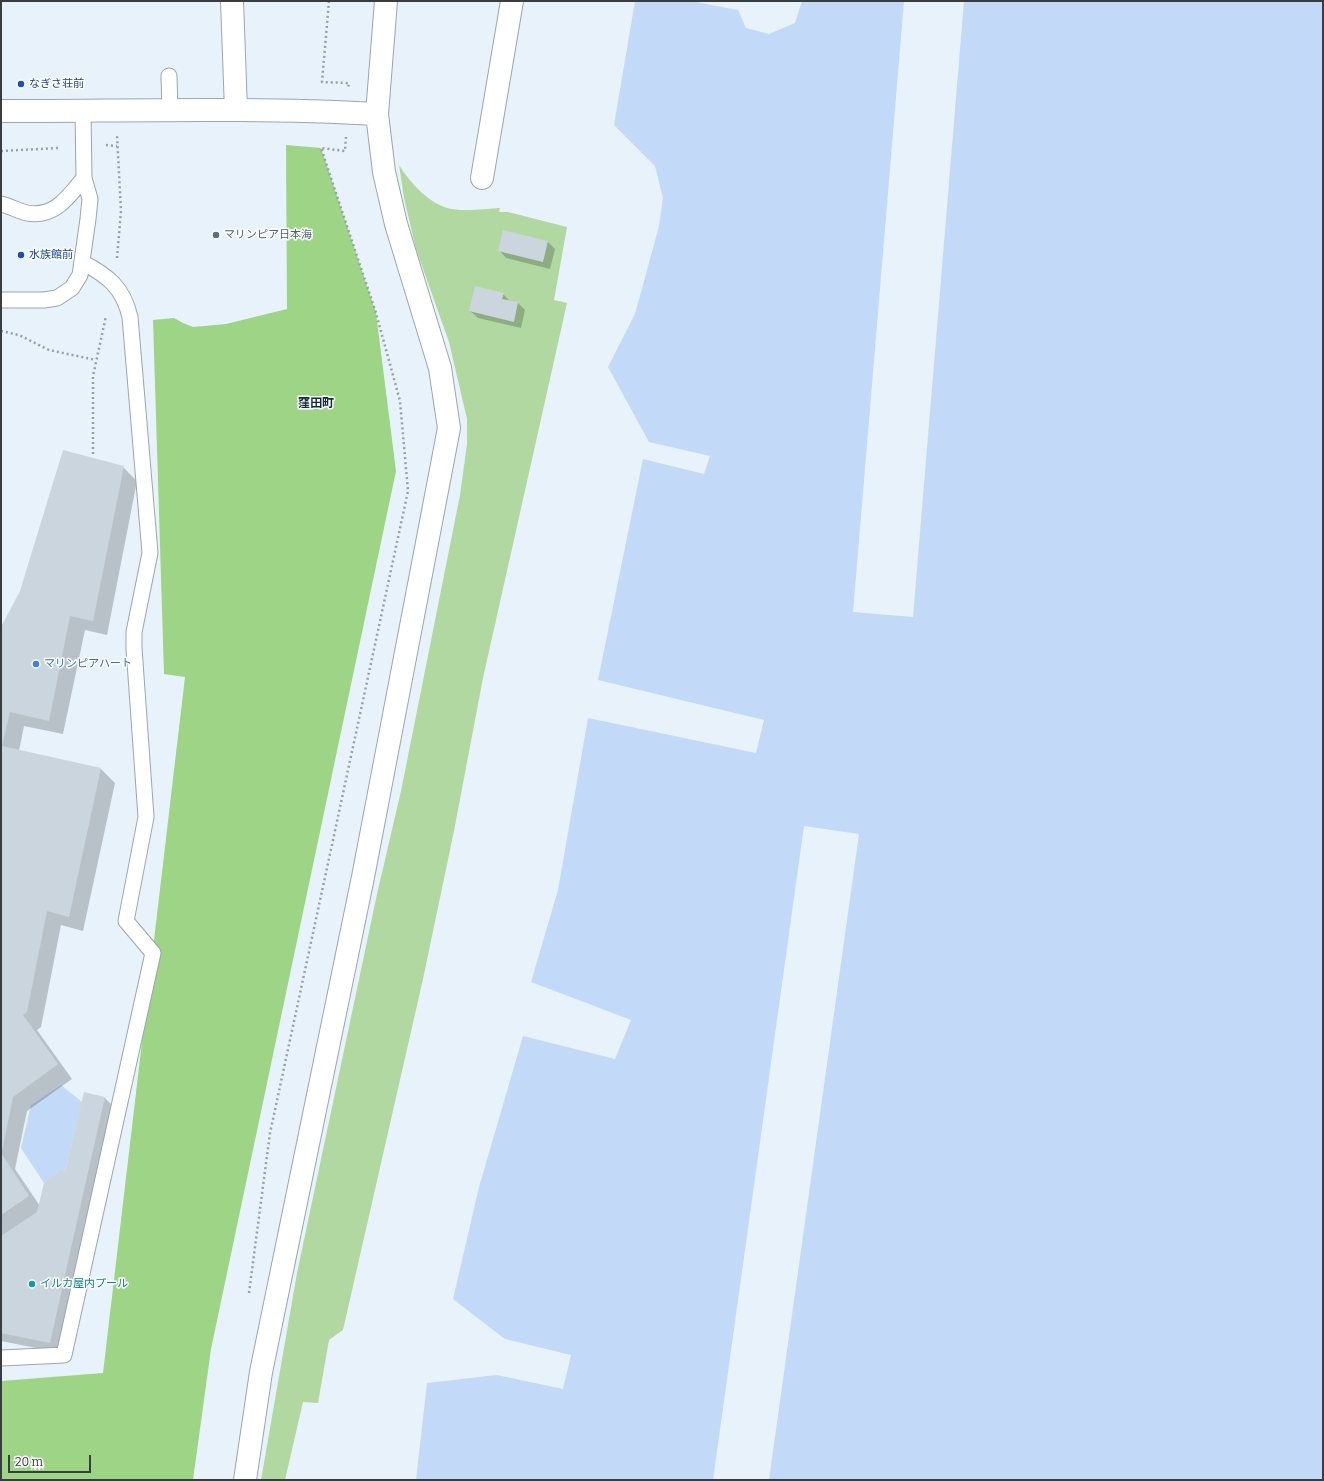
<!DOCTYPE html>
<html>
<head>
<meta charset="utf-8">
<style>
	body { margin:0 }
	#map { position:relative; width:1324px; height:1481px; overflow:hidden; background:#e8f2fa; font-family:Bitter,serif }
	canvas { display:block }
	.frame { position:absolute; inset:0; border:2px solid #393d40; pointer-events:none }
	.scale { position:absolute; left:8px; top:1455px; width:83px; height:18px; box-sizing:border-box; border:2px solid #393d40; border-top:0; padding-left:5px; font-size:12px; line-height:14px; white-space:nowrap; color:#393d40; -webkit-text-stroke:3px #fefefe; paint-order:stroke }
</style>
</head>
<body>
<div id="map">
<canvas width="1324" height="1481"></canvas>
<div class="frame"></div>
<div class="scale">20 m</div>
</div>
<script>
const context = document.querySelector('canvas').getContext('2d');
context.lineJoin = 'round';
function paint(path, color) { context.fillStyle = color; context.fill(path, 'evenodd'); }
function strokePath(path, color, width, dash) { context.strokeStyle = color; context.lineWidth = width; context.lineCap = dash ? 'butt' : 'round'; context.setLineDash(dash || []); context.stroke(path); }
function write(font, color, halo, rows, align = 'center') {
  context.font = font + ' Bitter,"Noto Sans JP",serif'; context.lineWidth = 3; context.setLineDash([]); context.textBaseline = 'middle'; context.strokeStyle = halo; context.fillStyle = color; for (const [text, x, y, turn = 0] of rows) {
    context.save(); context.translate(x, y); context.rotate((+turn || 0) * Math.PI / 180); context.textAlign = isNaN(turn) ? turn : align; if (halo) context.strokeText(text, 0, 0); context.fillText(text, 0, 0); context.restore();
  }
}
const green = new Path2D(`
	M399,165c11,17 27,36 48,43 14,4 38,1 53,0l-1,4h9l59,15 -13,73 13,3 -84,375 -29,153 -31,148 -80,351 -14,10 -11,63 -15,-1 -18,78h-24l36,-207 80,-379 24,-103 59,-296 7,-51v-25l-18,-77 -33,-93 -12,-51z`);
const forest = new Path2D(`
	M286,145l35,3 55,165 20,158 -185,878 -18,131h-192v-99l102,-8 82,-696 -21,-3 -11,-354 21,-2 9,5 10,4 33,-3 61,-15z`);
const water = new Path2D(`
	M635,1h56l47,9 8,18 23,6 26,-11 7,-22h521v1479h-907l11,-97 70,-8 66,14 8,-34 -66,-16 -52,-40 26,-112 44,-151 92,23 16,-39 -100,-38 27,-92 30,-172 168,35 8,-33 -166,-40 45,-221 61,15 6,-18 -61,-14 -41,-75 27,-53 24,-88 4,-28 -8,-32 -41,-41z
	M61,1085l21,17 -17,70 -4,-1 -17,12 -23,-35 10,-43z`);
const pier = new Path2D(`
	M904,1h60l-51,616 -60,-5z
	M804,826l55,8 -90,646h-56z`);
const shadow = new Path2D(`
	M548,242l7,7 -5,20 -44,-11 -7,-8z
	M503,294l7,7 8,2 7,7 -4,18 -43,-10 -8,-7z
	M123,467l14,14 -30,154 -22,-5 -22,104 -39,-8 -5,25 82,18 14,14 -32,148 -22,-6 -20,102 -4,3 35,49 -45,32 -12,58 25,37 26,-33 19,-80 20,5 11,11 -55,244 -60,-12v-712l20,-38z`);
const building = new Path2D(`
	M503,230l45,11 -5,21 -45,-11z
	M475,286l29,7 -2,6 16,3 -4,20 -45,-11z
	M63,450l61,16 -31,155 -23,-5 -21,105 -39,-9 -8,34 99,22 -32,149 -22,-6 -20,101 -4,3 35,49 -45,33 -11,54 -1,-524 19,-36z
	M84,1092l21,5 -28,124 -27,122 -49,-10v-97l36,-24 7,-29 17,-13 4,2z
	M1,1153l28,43 -28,19z`);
const path = new Path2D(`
	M329,1l-7,81 27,1 -1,5
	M106,145l11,1
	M1,151l57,-3
	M117,258l4,-47 -4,-76
	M1,331l18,4 30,15 47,10
	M93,454v-78l13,-60
	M249,1293l21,-160 138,-642 -8,-90 -24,-88 -55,-165 24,3 1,-14`);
const service = new Path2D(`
	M169,76l1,35
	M1,204c9,2 17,7 26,9 28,5 42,-17 57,-35
	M1,300h43l13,-2 15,-10 8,-13 8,-56 2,-20 -6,-21 -1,-67
	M1,1358l63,-3 89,-402 -27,-32 20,-104 -12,-169v-16l16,-79 -20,-236c-7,-30 -22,-41 -48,-55`);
const pedestrian = new Path2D(`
	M482,178l30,-177`);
const minor = new Path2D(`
	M232,1l4,109`);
const tertiary = new Path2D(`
	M1,111c125,0 251,-4 376,3
	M245,1480l16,-108 102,-495 86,-449 -9,-60 -44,-144 -12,-52 -7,-58 9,-113`);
const markers = [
	[21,84,4,"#1a4fb4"],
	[216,235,4,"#5c6f8a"],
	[21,255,4,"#1a4fb4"],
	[36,664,4,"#3f7fe0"],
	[32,1284,4,"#0f9aa8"]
];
const transitNames = [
	["なぎさ荘前",29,84],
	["水族館前",29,255]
];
const serviceNames = [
	["マリンピア日本海",224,235]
];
const shopNames = [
	["マリンピアハート",44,664]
];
const cultureNames = [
	["イルカ屋内プール",40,1284]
];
const neighbourhoodNames = [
	["窪田町",316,404]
];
paint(green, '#b2d8a2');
paint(forest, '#9dd485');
paint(water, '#c2daf7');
paint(pier, '#e8f2fa');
paint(shadow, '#0003');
paint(building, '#cbd5dd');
strokePath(service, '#9ca5ac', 17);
strokePath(pedestrian, '#9ca5ac', 24);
strokePath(minor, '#9ca5ac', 24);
strokePath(tertiary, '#9ca5ac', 24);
strokePath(path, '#989fa5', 2.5, [2, 3]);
strokePath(service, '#fff', 15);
strokePath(pedestrian, '#fff', 22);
strokePath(minor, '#fff', 22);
strokePath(tertiary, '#fff', 22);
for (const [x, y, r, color] of markers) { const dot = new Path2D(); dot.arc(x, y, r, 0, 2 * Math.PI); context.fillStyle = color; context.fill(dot); strokePath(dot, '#fefefe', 1.5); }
write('11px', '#164399', '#fefefe', transitNames, 'left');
write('11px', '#4e5e75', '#fefefe', serviceNames, 'left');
write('11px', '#366cbe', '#fefefe', shopNames, 'left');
write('11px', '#0d838f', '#fefefe', cultureNames, 'left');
write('bold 12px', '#122d39', '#fefefe', neighbourhoodNames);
</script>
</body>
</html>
